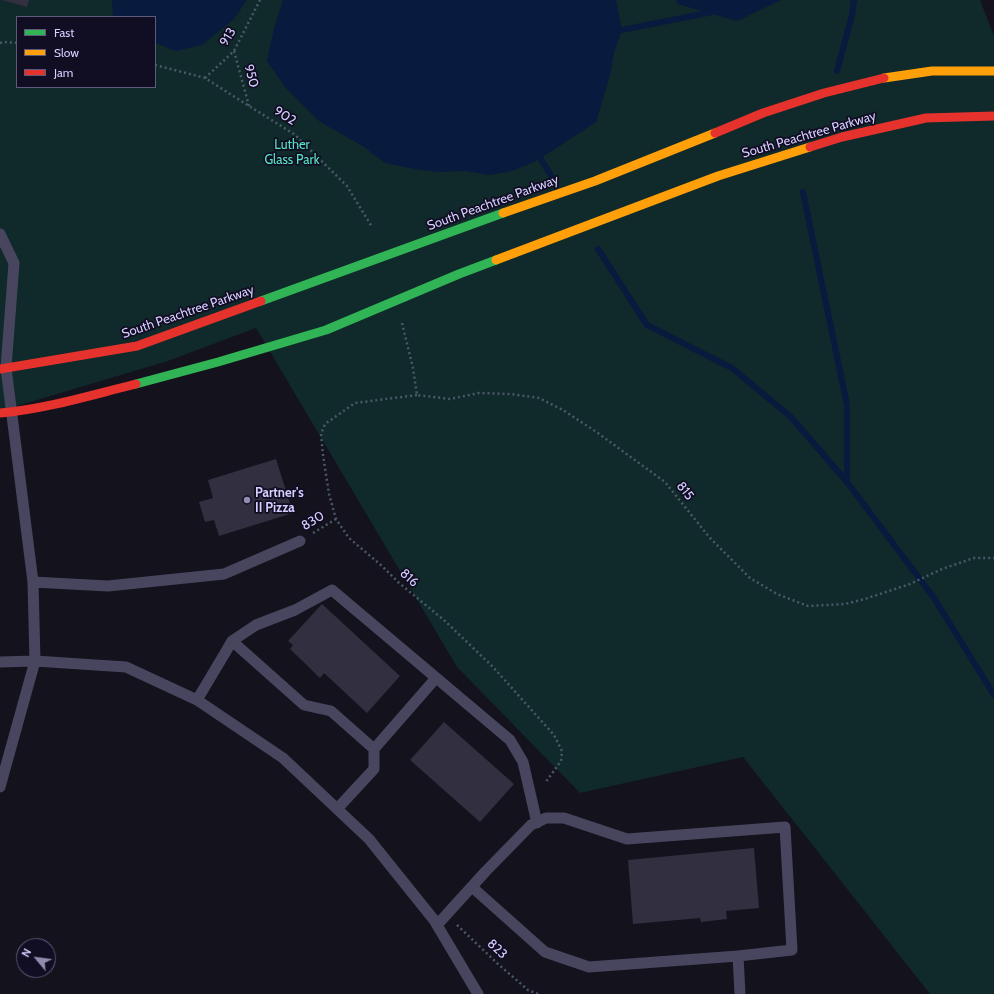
<!DOCTYPE html>
<html>
<head>
<meta charset="utf-8">
<style>
	body { margin:0 }
	#map { position:relative; width:994px; height:994px; overflow:hidden; background:#14121d; font-family:Cabin,sans-serif }
	canvas { display:block }
	.legend { position:absolute; left:16px; top:16px; width:140px; height:72px; box-sizing:border-box; background:#110d22; border:1px solid #5f5a7a; margin:0; padding:5px 7px; list-style:none; font-size:12px; color:#d5ceff }
	.legend li { display:flex; align-items:center; gap:8px; height:20px }
	.legend b { width:20px; border:1px solid #5f5a7a }
	.north { position:absolute; left:16px; top:938px; width:40px; height:40px; box-sizing:border-box; background:#110d22; border:1px solid #5f5a7a; border-radius:50%; rotate:299deg; font-size:11px; font-weight:700; line-height:16px; text-align:center; color:#d5ceff }
	.north::after { content:''; display:block; margin:auto; width:14px; height:18px; background:#918cb0; clip-path:polygon(50% 0,100% 100%,50% 72%,0 100%) }
</style>
</head>
<body>
<div id="map">
<canvas width="994" height="994"></canvas>
<ul class="legend">
<li><b style="height:5px;background:#30b455"></b>Fast</li>
<li><b style="height:5px;background:#ff9f0a"></b>Slow</li>
<li><b style="height:5px;background:#e5322d"></b>Jam</li>
</ul>
<div class="north">N</div>
</div>
<script>
const context = document.querySelector('canvas').getContext('2d');
context.lineJoin = 'round';
function paint(path, color) { context.fillStyle = color; context.fill(path, 'evenodd'); }
function strokePath(path, color, width, dash) { context.strokeStyle = color; context.lineWidth = width; context.lineCap = dash ? 'butt' : 'round'; context.setLineDash(dash || []); context.stroke(path); }
function write(font, color, halo, rows, align = 'center') {
  context.font = font + ' Cabin,sans-serif'; context.lineWidth = 3.5; context.setLineDash([]); context.textBaseline = 'middle'; context.strokeStyle = halo; context.fillStyle = color; for (const [text, x, y, turn = 0] of rows) {
    context.save(); context.translate(x, y); context.rotate((+turn || 0) * Math.PI / 180); context.textAlign = isNaN(turn) ? turn : align; if (halo) context.strokeText(text, 0, 0); context.fillText(text, 0, 0); context.restore();
  }
}
const green = new Path2D(`
	M0,0h980l14,36v958h-64l-187,-237 -163,36 -123,-126 -201,-339 -88,33 -168,50zM17,17h138v70h-138z`);
const water = new Path2D(`
	M112,0h135l-13,19 -32,26 -26,6 -21,-8v-26h-42z
	M283,0h333l6,30 -8,23 -4,22 -14,47 -41,27 -21,13 -22,9 -22,4 -25,-4 -27,1 -23,-3 -30,-6 -21,-16 -45,-26 -33,-33 -19,-27 7,-32z
	M676,0h105l-44,21 -59,-17z`);
const stream = new Path2D(`
	M622,30l95,-19
	M837,71l15,-56 2,-15
	M540,158l12,19
	M803,192l44,213v77
	M598,249l49,76 85,43 59,49 56,65 87,116 60,97`);
const building = new Path2D(`
	M2,0h27l-2,7z
	M276,459l17,54 -74,23 -5,-16 -9,2 -6,-20 14,-4 -5,-18z
	M322,604l78,72 -33,37 -43,-40 -4,5 -30,-29 3,-4 -5,-4z
	M444,722l70,62 -34,38 -70,-62z
	M754,848l5,60 -33,3 1,8 -26,3 -1,-4 -67,6 -5,-64z`);
const path = new Path2D(`
	M0,43l4,-1 13,1
	M234,51l15,55
	M155,65l50,13 44,28 45,28 53,52 25,41
	M205,78l29,-27 26,-51
	M402,323l11,45 4,27 33,4 29,-6 32,1 28,4 24,12 32,21 70,51 45,56 40,40 27,16 31,12 37,-2 20,-5 45,-15 32,-15 32,-11h20
	M417,395l-62,8 -30,21 -4,10 2,21 6,39 7,25 13,19 33,28 17,17 46,38 48,46 61,68 8,16 -1,10 -16,22
	M313,533l23,-14
	M457,925l41,39 30,26 10,4`);
const lane = new Path2D(`
	M0,234l14,29 -8,105 27,214 2,79 -35,126
	M33,582l75,4 116,-12 76,-33
	M232,641l24,-16 39,-15 37,-20 178,150 13,22 14,61
	M0,662l35,-1 91,6 71,33 86,58 86,81 65,81 44,74
	M197,700l28,-47 7,-12 72,64 27,6 43,38v20l-37,40
	M374,749l62,-71
	M472,887l73,65 44,15 149,-11
	M437,925l49,-54 45,-46 15,-7h18l63,21 158,-12 7,123 -54,6 2,38`);
const fast = new Path2D(`
	M261,301l242,-88
	M136,384l82,-22 108,-32 133,-56 37,-14`);
const slow = new Path2D(`
	M884,78l48,-7h62
	M503,213l92,-32 120,-48
	M496,260l222,-84 92,-29`);
const jam = new Path2D(`
	M715,133l48,-20 61,-20 60,-15
	M810,147l32,-10 84,-19 68,-2
	M0,369l137,-23 124,-45
	M0,413c46,-4 91,-18 136,-29`);
const markers = [
	[247,500,4,"#918cb0"]
];
const streetNames = [
	["913",228,37,-59],
	["950",251,76,75],
	["902",285,116,32],
	["South Peachtree Parkway",809,135,-16],
	["South Peachtree Parkway",493,203,-20],
	["South Peachtree Parkway",188,312,-19],
	["815",685,491,51],
	["830",313,521,-32],
	["816",409,578,42],
	["823",497,949,43]
];
const parkNames = [
	["Luther",292,145],
	["Glass Park",292,160]
];
const poiNames = [
	["Partner's",255,493],
	["II Pizza",255,508]
];
paint(green, '#10292a');
paint(water, '#081a3e');
strokePath(stream, '#081a3e', 6);
paint(building, '#322f40');
strokePath(path, '#4a5969', 2.5, [2, 3]);
strokePath(lane, '#47465e', 11);
strokePath(fast, '#30b455', 9);
strokePath(slow, '#ff9f0a', 9);
strokePath(jam, '#e5322d', 9);
for (const [x, y, r, color] of markers) { const dot = new Path2D(); dot.arc(x, y, r, 0, 2 * Math.PI); context.fillStyle = color; context.fill(dot); strokePath(dot, '#110d22', 1.5); }
write('13px', '#d5ceff', '#110d22', streetNames);
write('13px', '#55e4c3', '#110d22', parkNames);
write('bold 13px', '#d5ceff', '#110d22', poiNames, 'left');
</script>
</body>
</html>
